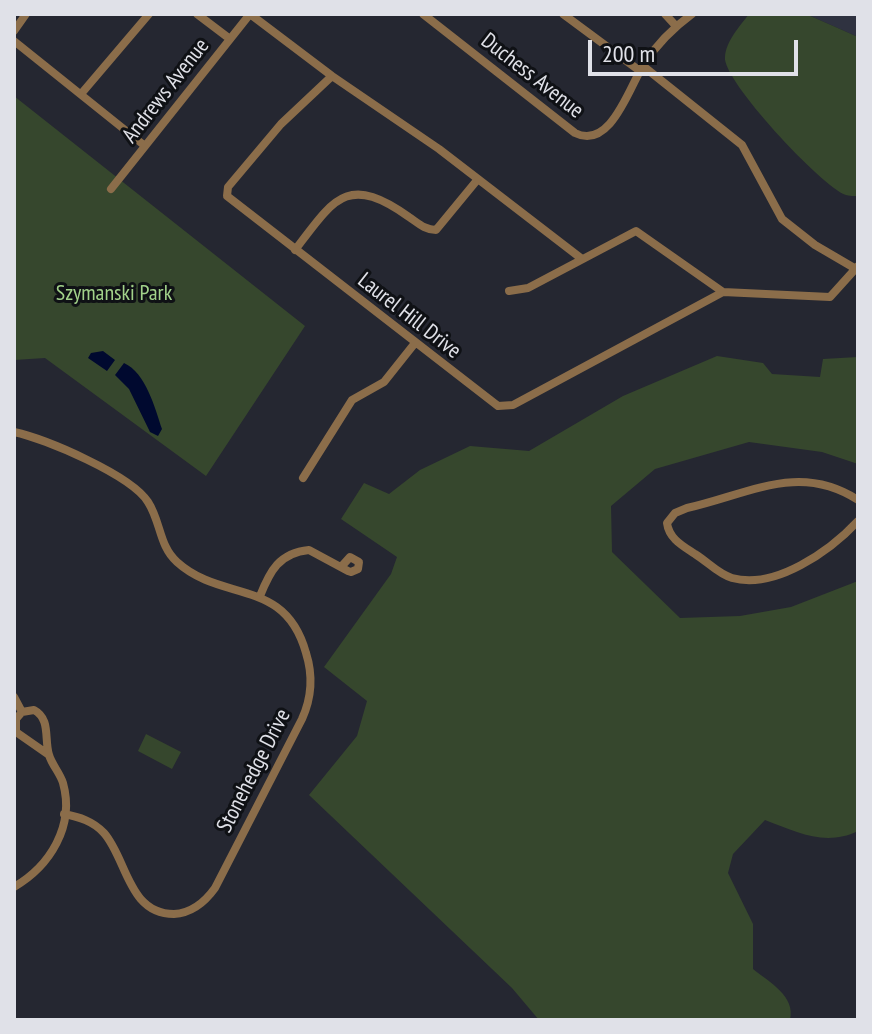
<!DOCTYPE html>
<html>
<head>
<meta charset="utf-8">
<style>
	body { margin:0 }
	#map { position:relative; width:872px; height:1034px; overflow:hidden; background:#252731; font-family:"PT Sans Narrow",sans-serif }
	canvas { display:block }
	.frame { position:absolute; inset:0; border:16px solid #e0e1e8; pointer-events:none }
	.scale { position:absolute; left:588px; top:40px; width:210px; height:36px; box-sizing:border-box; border:4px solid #e0e1e8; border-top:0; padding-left:10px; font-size:24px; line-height:28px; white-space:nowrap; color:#e0e1e8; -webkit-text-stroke:6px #0f1115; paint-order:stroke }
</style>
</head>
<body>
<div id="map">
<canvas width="872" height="1034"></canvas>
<div class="frame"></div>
<div class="scale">200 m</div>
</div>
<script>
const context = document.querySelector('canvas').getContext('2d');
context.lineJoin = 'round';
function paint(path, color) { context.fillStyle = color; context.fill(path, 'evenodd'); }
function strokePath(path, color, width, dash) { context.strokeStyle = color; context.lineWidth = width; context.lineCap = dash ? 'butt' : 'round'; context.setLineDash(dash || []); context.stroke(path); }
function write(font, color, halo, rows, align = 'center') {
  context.font = font + ' "PT Sans Narrow",sans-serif'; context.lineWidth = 6; context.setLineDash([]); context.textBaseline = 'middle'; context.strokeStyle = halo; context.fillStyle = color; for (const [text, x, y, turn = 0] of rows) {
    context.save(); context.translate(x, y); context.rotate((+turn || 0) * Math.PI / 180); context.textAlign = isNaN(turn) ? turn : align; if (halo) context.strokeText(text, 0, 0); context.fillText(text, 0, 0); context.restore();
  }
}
const built = new Path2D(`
	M806,14h52v23z`);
const green = new Path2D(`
	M749,14h57l52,23v159c-2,0 -10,0 -12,-1 -24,-8 -124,-115 -121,-138 1,-16 15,-31 24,-43z
	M14,96l291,230 -99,150 -161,-118 -31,2z
	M717,356l46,7 9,11 48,3 3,-18 35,-2v107l-36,-12 -73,-10 -94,27 -44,37 1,46 68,66 60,-2 51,-9 67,-26v250c-33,16 -61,1 -93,-11l-32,34 -5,19 25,51v45c16,13 43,27 37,51h-251l-27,-32 -203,-193 48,-59 10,-35 -43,-34 67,-93 6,-17 -56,-38 23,-36 25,11 31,-24 50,-24 59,5 94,-55z
	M146,734l35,18 -9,17 -34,-18z`);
const water = new Path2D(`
	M103,351l12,9 -8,11 -19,-13 3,-5z
	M124,363c22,10 31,45 38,66l-4,7 -8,-4 -21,-43 -14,-14z`);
const minor = new Path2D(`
	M197,14l33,25
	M423,14l152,119c36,18 55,-48 69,-69 13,-20 29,-36 48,-50
	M563,14l77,57
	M665,14l11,12
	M14,31l12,-17
	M14,41l131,105
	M643,66l99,79 40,74 33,26 41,24
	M332,76l-51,48 -53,63 -1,9 271,210 15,-1 210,-113 107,5 28,-31
	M81,94l68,-80
	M111,189l139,-175 82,62 107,73 143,110
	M295,250c39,-51 52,-77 114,-33 9,6 16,13 27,13l42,-51
	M509,291l19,-3 108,-57 87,61
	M14,432c32,7 117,43 134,70 13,20 11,44 29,60 45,41 108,15 129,91 7,22 6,44 -4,66l-87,169c-10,14 -23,25 -41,26 -46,0 -47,-55 -70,-81 -11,-12 -25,-16 -40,-19
	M303,478l49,-78 32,-18 31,-39
	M858,500c-59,-38 -109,-6 -171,8l-12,5 -8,10c2,16 16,23 28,31 13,8 23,20 37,24 43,12 98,-27 126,-57
	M260,596c10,-25 19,-43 49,-46l39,21 3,1 7,-3 1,-7 -9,-5 -9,10
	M14,697l8,15
	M14,887c36,-21 61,-61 49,-104 -3,-10 -11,-18 -14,-28 -5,-16 2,-36 -15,-45l-12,2 -6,7v13l33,23`);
const streetNames = [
	["Duchess Avenue",532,76,38],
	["Andrews Avenue",166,91,-52],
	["Laurel Hill Drive",409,316,38],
	["Stonehedge Drive",254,771,-63]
];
const parkNames = [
	["Szymanski Park",114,294]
];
paint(built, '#2f3240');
paint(green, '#36472d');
paint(water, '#00092f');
strokePath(minor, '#8b6d4a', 8);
write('22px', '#e0e1e8', '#0f1115', streetNames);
write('22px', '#a2d28a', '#0f1115', parkNames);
</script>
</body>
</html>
